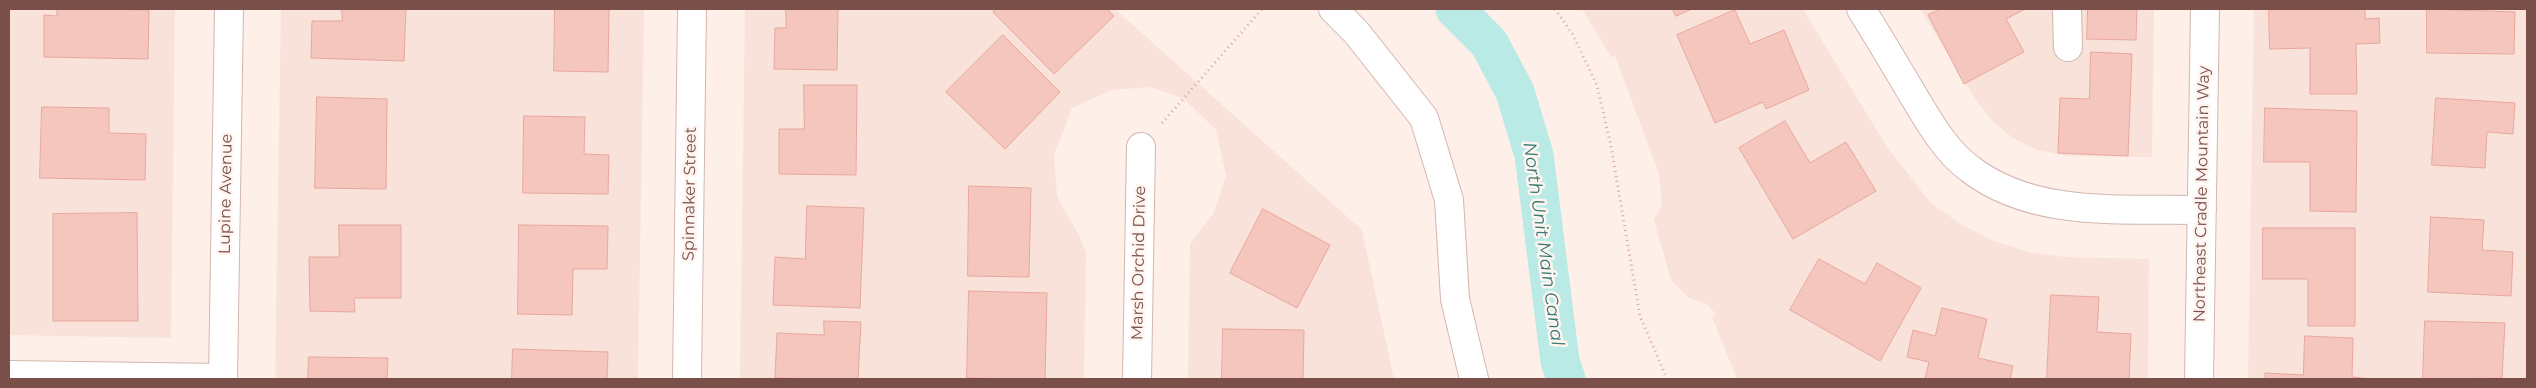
<!DOCTYPE html>
<html>
<head>
<meta charset="utf-8">
<style>
	body { margin:0 }
	#map { position:relative; width:2536px; height:388px; overflow:hidden; background:#fef0e8; font-family:Montserrat,sans-serif }
	canvas { display:block }
	.frame { position:absolute; inset:0; border:10px solid #7a4e49; pointer-events:none }
</style>
</head>
<body>
<div id="map">
<canvas width="2536" height="388"></canvas>
<div class="frame"></div>
</div>
<script>
const context = document.querySelector('canvas').getContext('2d');
context.lineJoin = 'round';
function paint(path, color) { context.fillStyle = color; context.fill(path, 'evenodd'); }
function strokePath(path, color, width, dash) { context.strokeStyle = color; context.lineWidth = width; context.lineCap = dash ? 'butt' : 'round'; context.setLineDash(dash || []); context.stroke(path); }
function write(font, color, halo, rows, align = 'center') {
  context.font = font + ' Montserrat,sans-serif'; context.lineWidth = 5; context.setLineDash([]); context.textBaseline = 'middle'; context.strokeStyle = halo; context.fillStyle = color; for (const [text, x, y, turn = 0] of rows) {
    context.save(); context.translate(x, y); context.rotate((+turn || 0) * Math.PI / 180); context.textAlign = isNaN(turn) ? turn : align; if (halo) context.strokeText(text, 0, 0); context.fillText(text, 0, 0); context.restore();
  }
}
const residential = new Path2D(`
	M9,9h166l-4,329 -162,-3z
	M281,9h363l-6,370h-363z
	M745,9h370l247,221 32,149h-206l2,-135 23,-30 13,-38 -10,-46 -33,-32 -33,-11 -38,3 -40,18 -18,47 3,42 24,42 5,15 -2,125h-344z
	M1582,9h221l84,138 43,55 29,21 34,18 36,11 35,5 85,2 -1,120h-411l-25,-62 4,-3 -9,-10 -18,-6 -18,-18 -17,-60 8,-16 -3,-30 -44,-118 -4,1z
	M1920,9h234l-2,148 -85,-1 -30,-6 -24,-12 -20,-16 -15,-19z
	M2254,9h273v370h-279z`);
const canal = new Path2D(`
	M1455,9l34,34 26,49 19,63 26,206 6,18`);
const building = new Path2D(`
	M57,9l92,1 -1,49 -104,-2v-42l13,1z
	M342,9h64l-2,52 -93,-3 1,-37h30z
	M555,9h54l-1,63 -54,-1z
	M786,9h52l-1,61 -63,-1 1,-41h11z
	M997,9h110l7,7 -60,58 -61,-62z
	M1673,9h19l-16,7z
	M1941,9h84l-19,10 18,33 -60,32 -36,-69z
	M2088,9h49l-1,31 -49,-1z
	M2269,9h96v10l14,-1 1,25 -24,1 1,50h-47v-46l-40,1z
	M2427,9l88,3 -1,42 -87,-1z
	M1735,10l15,34 34,-14 25,60 -43,19 -3,-7 -48,21 -38,-88z
	M1003,35l57,57 -55,57 -59,-57z
	M2091,52l41,2 -4,102 -70,-3 2,-55 29,1z
	M804,85h53l-1,90 -77,-1v-45h25z
	M317,97l70,2 -1,90 -71,-1z
	M2436,98l79,5 -2,31 -26,-2 -2,36 -53,-3z
	M42,107l67,1v25l37,1 -1,46 -105,-2z
	M2265,108l92,3 -1,101 -46,-1v-49h-46z
	M524,116l61,1 -1,37 25,1 -1,39 -85,-1z
	M1785,121l25,42 36,-21 30,49 -83,48 -54,-91z
	M969,186l62,2 -2,89 -61,-1z
	M807,206l57,2 -4,100 -87,-3 2,-48 30,2z
	M1263,209l67,36 -33,63 -67,-35z
	M137,213l1,108h-85v-107z
	M2431,217l53,3 -2,30 31,2 -2,44 -83,-4z
	M339,225h62v73h-47l1,14 -45,-1 -1,-54h30z
	M519,225l89,1 -1,43h-34l-1,46 -54,-1z
	M2263,228h92v98h-47v-47h-45z
	M1819,259l46,25 12,-21 44,25 -41,73 -90,-51z
	M969,291l78,2 -2,86 -78,-1z
	M2051,295l48,2 -2,35 34,2 -2,45h-82z
	M1942,308l45,11 -9,39 35,8 -3,13h-85l4,-17 -22,-5 6,-27 22,6z
	M824,321l37,1 -3,57 -83,-1 2,-45 47,2z
	M2425,321l80,2 -3,55 -79,1z
	M1223,329l81,1 -1,49h-81z
	M2305,336l48,2 -1,39 19,2h-106v-6l38,2z
	M513,349l95,3 -1,27h-95z
	M309,357l79,1 -1,21h-79z`);
const path = new Path2D(`
	M1555,9l18,26 24,50 14,61 29,170 27,63
	M1162,123l100,-114`);
const minor = new Path2D(`
	M1333,9l23,23 68,86 25,82 6,99 19,80
	M1861,9c17,27 33,54 49,81 17,28 34,60 60,79 65,50 156,39 232,41
	M2067,9l1,38
	M9,375l214,3
	M223,379l6,-370
	M687,379l5,-370
	M1137,379l4,-232
	M2199,379l6,-370`);
const streetNames = [
	["Lupine Avenue",226,194,-89],
	["Spinnaker Street",690,194,-89],
	["Northeast Cradle Mountain Way",2202,194,-89],
	["Marsh Orchid Drive",1139,263,-89]
];
const waterNames = [
	["North Unit Main Canal",1543,244,82]
];
paint(residential, '#f8e2d9');
strokePath(canal, '#baeae5', 39);
paint(building, '#f5c6bd');
strokePath(building, '#e9a79d', 1);
strokePath(minor, '#d4b6af', 30);
strokePath(path, '#dba8a0', 3, [1, 4]);
strokePath(minor, '#fff', 28);
write('16px', '#7a4e49', '#fff5f0', streetNames);
write('italic 18px', '#387974', '#fff5f0', waterNames);
</script>
</body>
</html>
